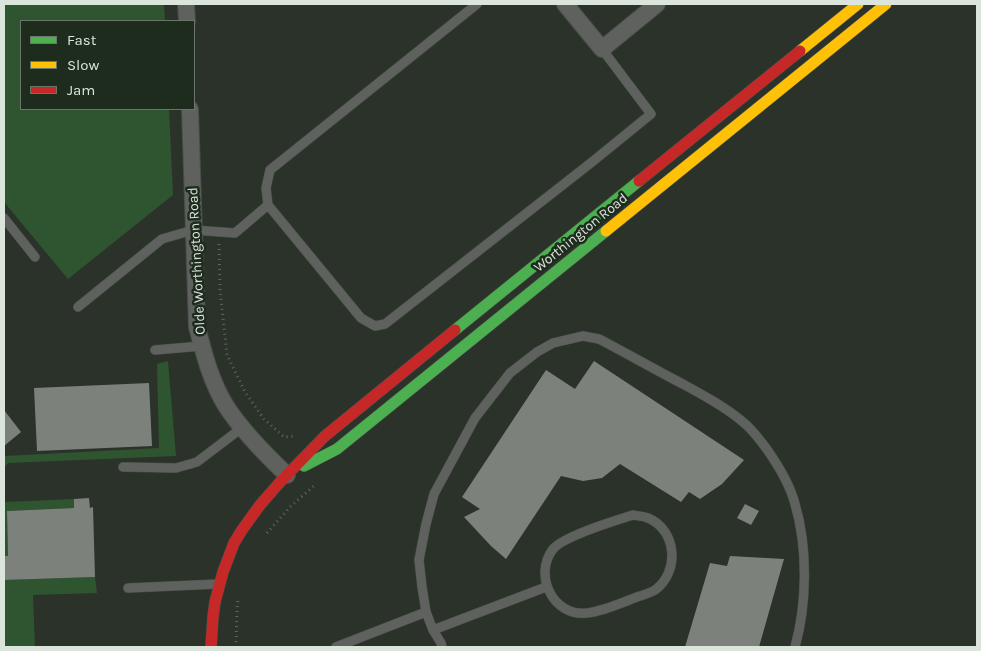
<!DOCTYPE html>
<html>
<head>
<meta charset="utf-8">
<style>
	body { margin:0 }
	#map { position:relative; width:981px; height:651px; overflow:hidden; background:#2b322a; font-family:Karla,sans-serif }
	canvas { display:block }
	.frame { position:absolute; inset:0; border:5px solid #dce5dc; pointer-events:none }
	.legend { position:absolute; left:20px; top:20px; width:175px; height:90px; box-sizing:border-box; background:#1e2c1e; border:1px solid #6a766a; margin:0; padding:6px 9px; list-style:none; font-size:15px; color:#dce5dc }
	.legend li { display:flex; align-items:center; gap:10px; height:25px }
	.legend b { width:25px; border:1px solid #6a766a }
</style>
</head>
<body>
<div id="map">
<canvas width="981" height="651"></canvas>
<div class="frame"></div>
<ul class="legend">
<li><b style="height:6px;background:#4caf50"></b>Fast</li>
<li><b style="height:6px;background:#ffc107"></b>Slow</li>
<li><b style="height:6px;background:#c62828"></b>Jam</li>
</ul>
</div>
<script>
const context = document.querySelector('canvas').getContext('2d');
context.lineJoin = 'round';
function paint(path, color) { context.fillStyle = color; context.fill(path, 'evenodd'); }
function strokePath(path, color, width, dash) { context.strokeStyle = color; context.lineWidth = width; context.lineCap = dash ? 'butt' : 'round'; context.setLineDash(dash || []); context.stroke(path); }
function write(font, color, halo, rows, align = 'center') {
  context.font = font + ' Karla,sans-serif'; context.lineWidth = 5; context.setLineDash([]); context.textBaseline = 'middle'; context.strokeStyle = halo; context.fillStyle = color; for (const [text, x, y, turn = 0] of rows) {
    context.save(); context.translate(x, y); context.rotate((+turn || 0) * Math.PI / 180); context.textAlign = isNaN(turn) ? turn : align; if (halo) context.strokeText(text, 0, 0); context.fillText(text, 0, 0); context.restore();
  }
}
const green = new Path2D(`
	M4,4h160l1,17h-144v88h148l4,86 -105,84 -64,-77z
	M168,361l8,95 -168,7 -4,5v-12l155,-8 -2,-84z
	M74,499v9l-67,3 1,45h-4v-54z
	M95,577l2,16 -64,2 2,52h-31v-67z`);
const building = new Path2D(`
	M594,361l150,99 -22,24 -22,15 -11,-7 -8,10 -61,-38 -18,14 -19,3 -22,-5 -55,83 -15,-13 -27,-29 16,-8 -18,-12 84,-127 29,19z
	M149,383l3,63 -115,5 -3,-63z
	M4,410l17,22 -17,14z
	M89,498l1,10 3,-1 2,70 -91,3v-24h4l-1,-45 67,-3v-9z
	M745,504l14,7 -8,14 -14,-7z
	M730,556l54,3 -25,88h-74l25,-84 17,3z`);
const path = new Path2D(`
	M219,244l1,46 7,65 18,37 19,27 20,18 11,-1
	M267,533l24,-27 24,-21
	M236,647l1,-38 1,-9`);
const lane = new Path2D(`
	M477,4l-207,166 -4,18 2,17 93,113 14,8 10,-2 207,-162 59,-48 -49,-65
	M4,218l31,39
	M78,307l84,-68 31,-9 42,3 33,-28
	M155,350l47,-4
	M123,467l53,1 21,-6 46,-35
	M633,515c4,1 10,1 15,3 29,12 32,54 7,72 -5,3 -12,5 -18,7 -16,6 -33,14 -50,16 -34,4 -54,-38 -34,-64 11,-13 61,-28 80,-34z
	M128,588l90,-4
	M433,630l113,-43
	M336,647l90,-35
	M442,647l-1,-4 -8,-13 -7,-18 -4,-25 -3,-27 7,-36 8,-30 41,-76 35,-45 27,-21 16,-9 30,-7 16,3c27,14 53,29 80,43 22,12 45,24 64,40 9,7 16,17 23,26 12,17 24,36 29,56 13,44 12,100 0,143`);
const street = new Path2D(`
	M186,4l1,17
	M565,4l37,45 55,-45
	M190,109l7,218c7,27 14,55 29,79 16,25 40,49 61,69`);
const fast = new Path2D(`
	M455,330l184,-149
	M304,466l33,-17 269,-218`);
const slow = new Path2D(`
	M800,51l58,-47
	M606,231l280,-227`);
const jam = new Path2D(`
	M639,181l161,-130
	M211,647l2,-30 2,-15 8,-30 11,-29 8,-13 18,-25 21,-24 44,-45 130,-106`);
const streetNames = [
	["Worthington Road",581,233,-39],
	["Olde Worthington Road",197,261,-93]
];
paint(green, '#2f5430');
paint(building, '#7c827b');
strokePath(lane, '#484e47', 10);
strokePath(street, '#484e47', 18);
strokePath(fast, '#484e47', 12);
strokePath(slow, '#484e47', 12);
strokePath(jam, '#484e47', 12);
strokePath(path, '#616560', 3, [1, 4]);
strokePath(lane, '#5e615e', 9);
strokePath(street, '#5e615e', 16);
strokePath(fast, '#4caf50', 11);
strokePath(slow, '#ffc107', 11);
strokePath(jam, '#c62828', 11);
write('14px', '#dce5dc', '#1e2c1e', streetNames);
</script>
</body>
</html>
